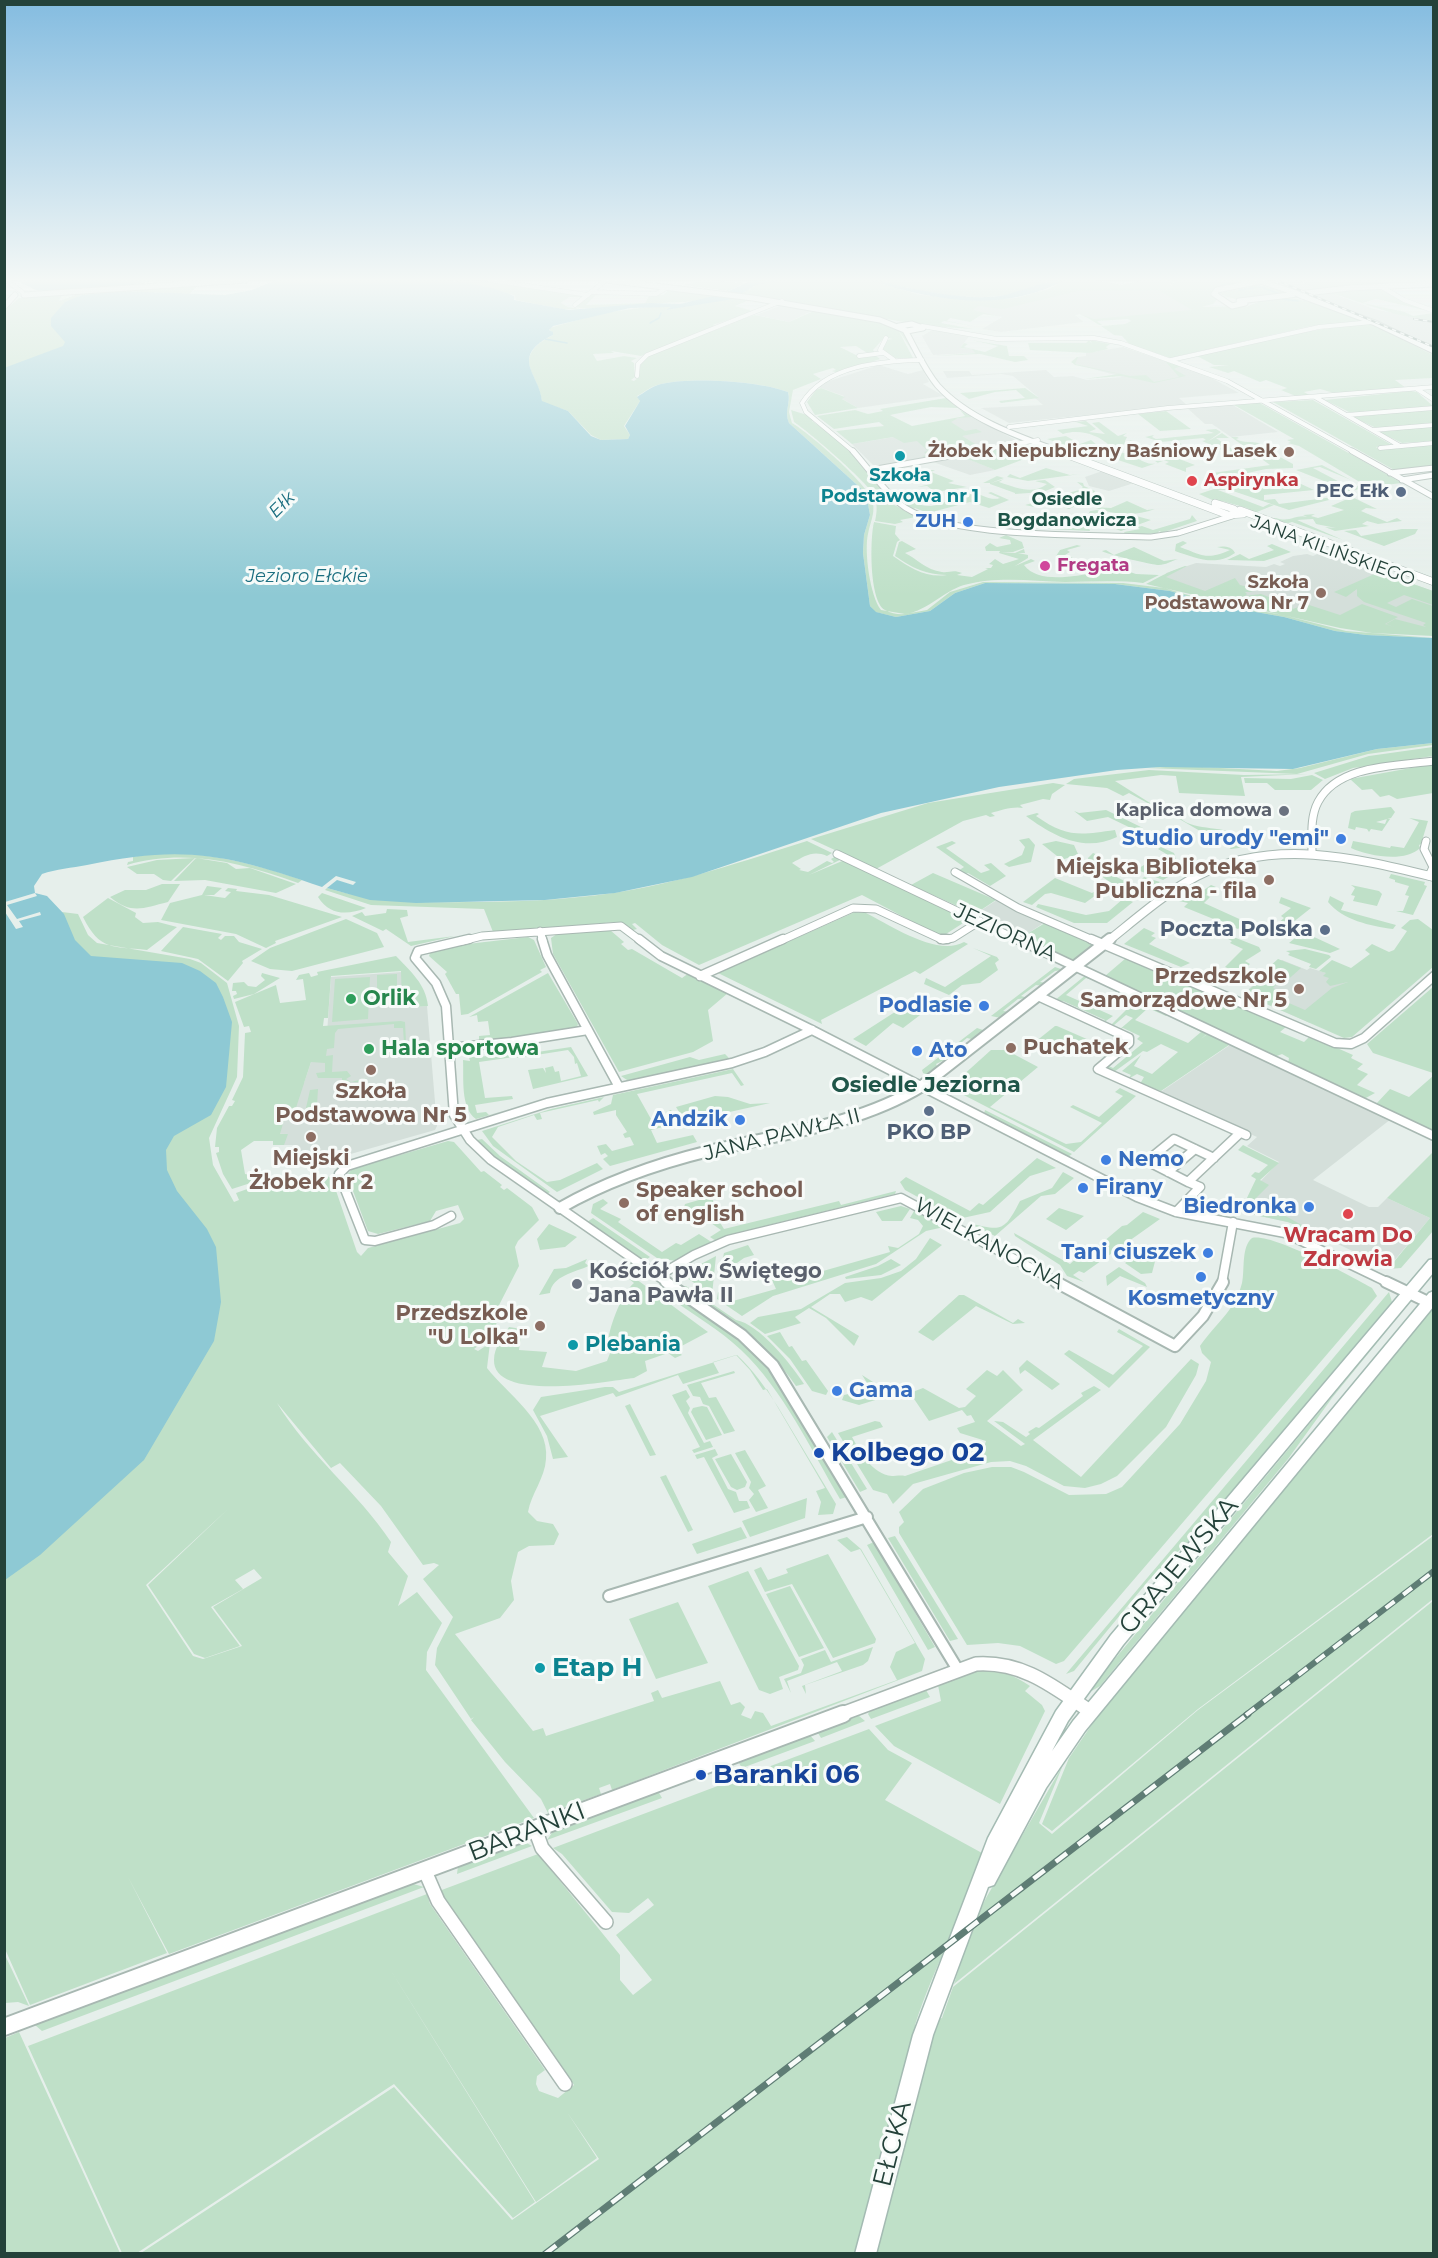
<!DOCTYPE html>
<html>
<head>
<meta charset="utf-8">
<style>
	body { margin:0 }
	#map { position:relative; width:1438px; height:2258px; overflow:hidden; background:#e6efeb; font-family:Montserrat,sans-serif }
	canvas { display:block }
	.frame { position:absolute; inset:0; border:6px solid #24423a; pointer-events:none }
</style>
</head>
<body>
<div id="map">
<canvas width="1438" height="2258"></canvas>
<div class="frame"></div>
</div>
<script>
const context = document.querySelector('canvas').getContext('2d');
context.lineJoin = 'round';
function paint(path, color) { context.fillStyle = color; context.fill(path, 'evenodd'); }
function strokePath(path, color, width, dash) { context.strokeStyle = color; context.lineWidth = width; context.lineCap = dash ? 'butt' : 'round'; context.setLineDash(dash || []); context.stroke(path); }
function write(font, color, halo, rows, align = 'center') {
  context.font = font + ' Montserrat,sans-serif'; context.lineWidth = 6; context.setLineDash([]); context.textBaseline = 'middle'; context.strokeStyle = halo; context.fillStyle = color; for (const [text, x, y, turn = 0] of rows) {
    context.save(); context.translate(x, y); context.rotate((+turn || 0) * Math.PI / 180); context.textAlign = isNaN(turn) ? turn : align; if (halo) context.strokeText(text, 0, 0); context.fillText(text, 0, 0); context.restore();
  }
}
const built = new Path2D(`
	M1274,280h23l77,29 59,12v26z
	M1162,289l36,21 -104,11 -15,-7 -4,1 9,7 -83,10 -19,-3 20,-12 -40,-7 12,-5 55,-5 46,-10z
	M782,305l32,5 -25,12 -33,-7z
	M932,330l38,5 -10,13 14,1 2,4 -43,2 -11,-19z
	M1123,347l83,28 33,18 -60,5 8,7 -178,18 -28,-15 62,-3 -8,-7 3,-1 -25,-21 -12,-2 -54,4 -4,-7h26l3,4 74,-5 8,7 19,-1 14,4 35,-3 -47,-13 -2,-3 4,-4 9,-1v-3z
	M879,365l29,9 15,-4 6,12 -6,2 21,12 -86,12 -16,-9 2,-3 -26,-9 8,-5z
	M1231,404l47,28 -47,5 -19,-13h-7l-18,-16z
	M969,416l47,24 -141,27 -23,-23 83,-14 13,-10z
	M961,456l34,14 -25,5 -37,-13z
	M1105,470l29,13 -25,8 -20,-5 -4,-9z
	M1321,552l112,39v38l-68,1 -151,-35 -50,-16 2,-6 30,-10 70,4 8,-3 6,2 5,-2 -5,-2 13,-6 14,-2 6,2z
	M997,900l48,22 -24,16 -47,-23z
	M1282,960l25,10 3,-2 16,5 30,12 -46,38 -67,-29z
	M402,972v36l25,-2 10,120 -2,4 -109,31 -30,3 1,-19h-24l1,-4 14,-7 -44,-1 34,-50h26l7,-21h14l6,-85z
	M1233,1043l158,76 -78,61 56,27h9l9,-9 43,20 -42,50 -92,-44 -50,-11 9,-26 24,-25 -32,-16 10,-9 -98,-44z`);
const green = new Path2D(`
	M451,280l51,2 80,13 2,2h-15l-8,6 7,4 13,2h-19l-46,-9 -2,-5z
	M704,280l41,3 -17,8 -43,-6z
	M782,280h87l51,15 64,5 32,-2 33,-9 15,-9h29l30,5 20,-5h29l-3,6 6,-6 -5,7 7,-7h71l3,2 -36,7 -5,5 9,4 -6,6 -11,3 37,-1 11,-3 -4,4c43,-21 75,-1 118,14l-53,5 -141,32 -41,-14 -7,-8 -8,-1 -13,-9 24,-2 6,-3 -3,-2 -31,2 5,4h-3l-16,-10 11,4 98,-9 -34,-20 -80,1 -75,18 -25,-3 -5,4 24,6 -14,-2 -13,8 -20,-4 -3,3 31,6 -34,-6 -3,2 32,6 -46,-3 -186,-32 17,-10z
	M881,280h170c-51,28 -117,17 -170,0z
	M1298,280h135l1,3 -113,7z
	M199,285l-10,9 -69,-3 -38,4 -6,3 1,46 -72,40v-74l14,-12 43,-3 -3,6 22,-8z
	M1260,285l24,7c-20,9 -50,11 -65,1z
	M1382,289l42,21 -48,-11 -13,4 42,9 8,4 20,-3v8l-38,-7 -67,-22z
	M669,290l51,5c-30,10 -44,6 -74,9 -24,2 -48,7 -71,3l18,-14 15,1h-11l-11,11 59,-2 4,-7 -3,-1h17z
	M734,297l18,2 -17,7 15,4 -1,3 -36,12 2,1 -74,30 -30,-5 3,2 -21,1 4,7 27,-5 13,2 -6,3 3,2 1,14 -4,3 3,1 5,-4 2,-16 9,-6 81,-31 -2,-1 26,-8 34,7 27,-12 64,12 23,10 15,26 -3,1 1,-2 -17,-26 14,27h-20l-11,-7 4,-11 6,-1 -7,-2 -12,13 2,3 -6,1 -13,-8 -16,1 20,10 15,-2 5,4 -41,14 -7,-2 4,-1 -3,-2 -20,6 8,5 -28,11 -4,22 3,11c17,10 78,62 81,80 2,11 -3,20 -5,31 -4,17 2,62 13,76l24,4 22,-4 23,-18 33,-10 140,1 41,5 52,15 67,12 63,16 87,7 -67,-3 -31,-4 -51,-14 -68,-12 -46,-14 -55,-7 -130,-1 -30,10 -25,18 -34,6 -21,-5 -5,-6 -7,-53 1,-18 6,-20 -4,-22 -77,-70c-5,-12 2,-20 -1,-31 -30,-11 -95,-15 -127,-8 -10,2 -16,8 -24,12l3,5 -16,25 6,9 -2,4 -27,1 -10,-5 -23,-24 -26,-9c-2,-28 -34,-44 11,-67l-4,-7 54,-15 44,-6h27l-8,3z
	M1372,324l61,31v23l-38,2 11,8 -72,5 -14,-4 -16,3 7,4 -13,1 -17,-7 6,-2 -21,-8 -6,2 -26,-11 -6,2 -19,-6 19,-2h-14l-17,-9c57,-12 114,-29 175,-32z
	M971,340l36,6 2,10h15l4,4 -13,2 -35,-8 -46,2 41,-3 -3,-4 -45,-4 33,3 4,-5 4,1 -4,3 21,5 13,-6z
	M1089,340l3,4 -2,-4 20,4 -4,3 2,2 -18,4 -60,-3 -2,-7h58z
	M1077,357h7h-6l-3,7 55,12 16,-1 8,7 25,-5 -13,-15 15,4 -7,3 12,7 -32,7 -32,-7 -38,3 35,-5 -44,-9 -4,-3z
	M821,388l24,9 -3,2 16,9 -43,7 -8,-13 9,-12z
	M1025,388l14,10 -38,5 -2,-2 26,-3 -9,-8 -21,2 -26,7 -9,-6z
	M1411,391l6,1 16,14 -82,7 -26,-13z
	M946,398l12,10 -27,-1 -41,8 22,11 53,-10 -5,-6 12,7 -14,1 -7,4 14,9 11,-2 6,3 -20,4 20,12 36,-7 -12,3 -80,14 -4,-2 5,-1 -3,-3 4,-1 -11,-10 -13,2 -11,-6 -41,7 -16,-13 48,-5 -5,-4 -45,7 -17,-13 38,-6 13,4 15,-3 -3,-2z
	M1313,400l79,45 -16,2 4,3 53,-5v22l-37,4 -123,-69z
	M1258,402l144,81 -34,4 -69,-41 -11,-3 3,-1 -4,-2 7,-1 -60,-34z
	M1433,409v14l-57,5 -23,-11z
	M791,410l16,5 7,5 -2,1 30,21 53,60 -4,1 25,14 -16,3 3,2 -8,2 -20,-3c2,-8 3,-19 -2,-27 -7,-13 -65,-63 -79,-72z
	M1166,411l25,18 -31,2 -22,-17z
	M1086,421l10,8 -7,3 16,2 -13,-11 7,-1 19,14 9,-3 -4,3 4,1 -2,4 2,3 -49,6 -31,-11 19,-3 14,8 11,-4 6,5 13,1c-13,-12 -30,-17 -47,-12l-6,-4 31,-4 -12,-4z
	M1433,426v15l-31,2 -23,-11z
	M1216,429l5,3 -14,10 15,-9 7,5h-13l31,21 7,-1 -7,-5h4l9,6c-14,2 -23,-2 -34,-10l-39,4 -19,-9 12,-1 5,3 -4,1 4,4 31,-4 -14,-6 4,-1 -3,-2 -42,4 -16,-5 9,-2 -2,2 4,2 58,-6 -9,-3z
	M1231,437h6l2,1 -3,1c8,5 16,1 24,5l-2,1 35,19v4l-27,1 -46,10 -10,-4 -2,-5 4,3 58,-8z
	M1130,440l65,25 -9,3v4l-21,-8 4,-2 -37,-14z
	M1014,446l2,1 -7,3 18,8 -32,12 -35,-14z
	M1097,449h8l-6,3c12,4 16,0 25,1 12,2 21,14 34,10l-3,-2h8l-21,7 -30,-10 5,2 -5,2 -27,-11 15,5z
	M1322,465l29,15 -31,-13 -7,1 38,20 9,-3 6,3 -17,3 -53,-21z
	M1046,468l24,7 10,-1 -52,7 -21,-4 3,-3 10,4z
	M924,470h11l-4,2 23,9 -6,2 19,4 -32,5 -8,-6 -10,1 14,-3 -13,-9 12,2z
	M1259,475l10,3 15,-2 30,14 -50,5v5l11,-1 4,5 70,-9 -60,15 -59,-20h-12l45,17 6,-3 5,1 -17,7 1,2 -11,-6 -25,-7 -3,2 -20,-9 24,-8 17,6 -16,-6 9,-4 4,2 -4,2c9,3 20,-2 30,-5l-13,-4z
	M997,476l7,2 -13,5 13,-4 -5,3c18,6 33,13 48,2l-12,-3 10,-1 10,7 -12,5 -28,2v-1l-25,-9v-1h-7z
	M1077,482l6,1 1,3 11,5 -3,8 -23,10 -14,-5 15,-6 -36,9 -9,-2 54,-15 4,-3z
	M991,492l18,8 -20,8 -19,-6 -42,11 -13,-5 -2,2 -13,-10c11,-2 18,7 31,6 15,-1 29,-15 43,-13 9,2 17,8 26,5l-12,-5z
	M1352,497l25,12 -11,-1 -5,3 26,11 10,-4 5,3 -24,3 -11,-3 -5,3 7,2 -34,5 -10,-4 11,1 -20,-4 -3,-5 -16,1 46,20 -51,-18 -7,2 -14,-5 5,-1c14,5 20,-4 31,-1l-4,-2 12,-1 -4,2 7,2 26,-8 -13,-4z
	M1127,501l20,9 8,-1c-21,8 -41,6 -62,-2l18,1z
	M1097,510l6,2 -11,2c22,9 25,12 47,3l-12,-3h2l22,6 -30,11 -35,-13 4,-7z
	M1192,515l5,6 -33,11 16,-2 -14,4 -7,-3 -1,2h3l-35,2 -2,-3 16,-3 -3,-2 5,-1 11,4 37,-11z
	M1077,516l10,4 3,11 -59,-3 16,-6 4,3 -1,-3 14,-2 -6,2 2,3 4,2 16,-6 -9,-3z
	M874,522l22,4 -1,8 5,6 -3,2 -4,14c17,12 33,22 54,19 -22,-1 -33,-6 -52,-19l4,-14 3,-1 14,8 -11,4c11,5 21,17 37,19 7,1 11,-3 20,1l-5,2 15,2 16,-8 -3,-1h6l2,-3 -4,-1 6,-5 8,5 16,-5 -20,-6 1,-2h-14l-1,-4 5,-4 7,4 14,-3 -1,-4 -11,-2 7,-3 16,7 2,6 -11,4h-12l14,1 9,-4 1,4h-7l10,2v3l-13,8 16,-7 4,2 -11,4c14,19 51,11 70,8l-38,-17 4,-6 17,-5 4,1 -14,4 3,2 -5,3 39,15 11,-3 21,7 23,1 -16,8c-26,-3 -52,-1 -78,-1 -33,-1 -68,-6 -101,3 -25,7 -49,41 -79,25 -16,-9 -15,-72 -11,-88z
	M1402,529h16l-3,5 -31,12 -40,-15 12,-1 5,6z
	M1183,541l4,2 -7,4c24,9 27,13 50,3l-13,-3c6,-1 15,-1 18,6 -20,14 -39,5 -60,-2l1,-7z
	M1272,544l19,8 -27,9 -37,-1 13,-6 9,5 25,-9 -7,-4z
	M1134,547l30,14 14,-2c-6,2 -13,6 -19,6 -7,0 -53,-11 -57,-14l4,-1 8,5z
	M1185,566h2l-21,11 39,14 30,-13 5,7 8,2 -3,2 8,3h-8l2,2 -2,2 16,-2 31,12 1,3 13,-5 34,11 22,-11 36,13 -13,7 9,3 -8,-3 9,-5 31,8 -3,-2 3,-2 -62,-21 -7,-6v-7l-11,8 -12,-5 45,-20 54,19v14l-29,-10 -17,8 9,4 16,-8 21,7v30l-61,-3 -32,-5 -194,-44c13,-7 24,-13 39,-18z
	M1433,743v2l-65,9 -71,20 -149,-6 35,-2 94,5 23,-3 77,-19z
	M1433,747v9l-80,12 -28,11 -11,-6 55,-17z
	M1433,764v29l-36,6 -8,-4 -9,2 -8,-8 -10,1 -12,-11z
	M1149,770l95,5 64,-1 -67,3 4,19 -66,-3 -3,-17 -15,-1 -46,6 51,32 -37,-20 -6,3 -16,-8 -41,-4 8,-5z
	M1312,775l11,5 -12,10h-36l-8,-7h-22l-1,-5 47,1z
	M1053,783l12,2 -13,9 -2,6 -7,-1 -23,6 3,3c-9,-2 -22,2 -32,5l4,3 -5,1 -4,-2 -23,6 -87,48 -65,-30 117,-36z
	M1391,807l4,5 -4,6 -15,4 9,2 2,-5h3l-8,12 -11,-2 -2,3 -2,-3 -11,-2 -1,3 -7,-2 3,-15 4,-2z
	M1106,810l37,18 -8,2 -27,-13 -21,4 -13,-10 5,2z
	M1175,811c11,22 42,13 59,23l-7,1 4,3c10,-7 21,1 31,7l-31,4 -62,-36z
	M1037,813l2,1 -3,2c31,22 44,19 79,14l2,7c-33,16 -64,-1 -91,-21z
	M1409,818l19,3 -7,23 -2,1 1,3c-15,15 -52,8 -69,0l2,-7 37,7 1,-2 13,2 15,-26z
	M1029,838l6,7 -4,17 -22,5 -5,-3 18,-9 3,-8 -6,-7z
	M807,841l25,12 -5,3c-14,-6 -22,0 -35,7l9,6 -2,1 9,2 19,-11 5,2 2,-1 -3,-3 7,-4 6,3 -35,17 38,-16 124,59 -25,16 -8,1 -76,-40 -163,70 -37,-20 -27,-22 -3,1 5,5 -4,1 -10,-7 -8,-1 -150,14h-2l30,-4 -9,-23 -113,-4 -46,-15 2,-2c47,14 92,15 140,14 49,0 98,-2 146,-9 67,-10 131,-32 194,-52z
	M952,841l4,2 -10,5 35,25 9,-3 -6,-5 7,-2 15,13 -16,10 -22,-13 -4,2 -6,-4 6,-4 -28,-20z
	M1056,841l18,4 4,9 -16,6 -20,-16z
	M1161,847l13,6 6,17 -17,10 -23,-9 -1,-3 5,-3 5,2 -3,3 13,5 9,-7 -2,-1 5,-4 -3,-8 -10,-6z
	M152,853c53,-2 100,10 150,27l-4,3c-57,-20 -111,-35 -171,-18l1,-3 5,-1v-4z
	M1093,853l7,3 -4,2 7,3 -7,6 45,22 8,-6 -8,-3 3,-3 16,5c-4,3 -10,10 -15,11 -14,4 -57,-20 -57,-35z
	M195,858l-24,23 -8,-1 -9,-6h-17l-10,-7 30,-7z
	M196,858l31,5 9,6 14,-1 46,16 -20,9 -71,-13 -31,1z
	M933,873l63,27 -21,14 -64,-29z
	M1391,874l34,8 -1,3 3,1 -14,29 -17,-4h7l6,-15 -4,-1 4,-9 -14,-4v-2l-6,-2z
	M1055,878l37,15 8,-5 3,2 -18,13 -34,-10 -6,1 -13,11 -9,-3z
	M162,884h18l-12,18c-25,6 -36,13 -58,-5l15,-7h21z
	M1211,885l5,2 -10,8 4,2 -6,6 42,19 -8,7 -54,-22 4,-4 -9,-2 19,-13 6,2z
	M1351,885l28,6 3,3 -5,12 -24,-5 2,-5 -4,-1 4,-7z
	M207,886l15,2 -8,7h-10l21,3 6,-6 -6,-1 3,-3 9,1 -1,2 33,4 73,22 -67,24 1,2 -10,5 -30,-14 -75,-14 9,-17 32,-8z
	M322,893l44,15c-18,7 -36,8 -48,-11z
	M1330,896l14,7 -3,7 55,15 -3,4c-23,-3 -50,-9 -65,-27z
	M1281,897l30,11 -19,15 -10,16 -20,-6 6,1 8,-7 -1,-1 9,-8 -3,-2 10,-8 -12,-5z
	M108,898l28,15 -1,4 8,6 15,-1 19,5 -30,23c-35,-4 -47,1 -64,-33z
	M1124,898l9,4 -26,21h-33l-38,-16 2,-3 48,11 23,-4z
	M387,909l20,1 1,6 -8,2 8,24 47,-6 -44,10 -25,-17 -3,2 -31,-15 10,-4 3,4 21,-3z
	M62,912l16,2 10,21 9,8 93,16 11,4 26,20 12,43 -2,51 -28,61 4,27 21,37 5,-2 -3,-7 51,-18 11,5 28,-5 6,4 25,73 4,4 7,-8 92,-25 4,-4 -6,-14 -22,6 -6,10 -52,13 -10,-3 -21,-56 5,-6 96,-28 6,1 27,30 3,-1 18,14 -2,2 4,3 3,-2 25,19 7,13 -21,21 -3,6 4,19 -24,47 2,8 -3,13 -20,15 4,2 12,-8 -3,25c19,25 63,54 59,91 -1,19 -15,35 -18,53l9,9 16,3 6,10 -5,11 -25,1 -11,6 -7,29 3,19 -14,18 -45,16 78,97 10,-3 3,8 108,-35 -3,-8 7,-3 4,8 58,-17 11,24 9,-3 5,5 -4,8 10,4 4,-8 8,2 8,13 126,-46 -7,-13 6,-15 19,-9 -55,-94 -9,3 -14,-12 10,-3 14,12 64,110 -3,12 -310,119 -2,-6 -11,4 2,6 -53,19 -7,-14 -36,-37 -34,-42 3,-3 -3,2 -36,-54 2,-17 16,-31 -30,-38 16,-14 -5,-2 -11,2 -42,-59 -41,-43 -9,5 -54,-65c31,51 81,89 114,139l-3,10 20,24 -10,30 19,-14 25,31 -15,29 -1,18 108,148 -365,136 -41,-77 39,76 -137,52 -25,-56v-408l75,-566zM228,1509l-80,76 46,69 11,4 35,-12 -29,-39 32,-18 -8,-9 19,-11 8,9 -49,29 29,39 -39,13 -10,-3 -47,-71z
	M855,912l11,1c24,12 71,44 98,29l4,2 -48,30 -5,-3 -94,49 1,4 -104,-51z
	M346,919l31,14 7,14 -92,24 -22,-2 -19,-8 19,-13z
	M1418,919l15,11v37l-81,70 -8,1 -100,-44 14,-12 2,-5 17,7 -4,4 8,3 -6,6 30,13 27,-22 16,-6 -18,4 -4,-4 3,-4 -6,-2 3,-3 -7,-2 13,-11 19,8 19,-14 -5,-4 7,-6 17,8 5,-2 13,-19 -6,-3 9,-8z
	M1045,923l49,21 1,2 -20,15 -53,-24z
	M183,927l39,7 -4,4 3,2 4,-4h9l5,6 23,7 -20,12 1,2 -15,18 -30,-22 -37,-8z
	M1144,928l11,5 -4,3 5,2 -7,6 41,19 -9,4 -57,-23z
	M610,930l14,12 -3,2 7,6 4,-1 50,29 7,-5 39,20 -20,17 5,31 -20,11 -74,20 -66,-118 -2,-16 6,-4z
	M1300,934l12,2 28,13 -10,4 -41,-10z
	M1231,936l28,11 2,4 -16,10 5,3 -11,9 -14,-6 18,-18 -13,-6 2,-2 -4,-2z
	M528,937l6,3 12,27 -6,3 2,2 -74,42 -7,1 -2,-21h-3l-11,-20 2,-2 -18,-16 1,-3 29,-8z
	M973,948l24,9 2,3 -4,3 3,7 -18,13 -18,2 -13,10 -25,-11 2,-6 19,9 46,-31z
	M1305,949l24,6 2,2 -15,12 -7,-2 2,-3 -23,-9 2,-2 -4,-2z
	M396,956c14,15 30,28 32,50l-26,2 -1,-37 -70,5 -3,42h-4l-1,8 78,-5 4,1 1,20 -2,1 -1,-15h-9v-4l-56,5 -3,4 -1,15 -7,1 -1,7 7,-1 -1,17 15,-1 4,5 -5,3 5,3 16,-4 -5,4h-20v-4h-24l-2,-5 9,-1v-9l-14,-1 -19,58h-8l-4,14h8l-4,11h-11v-4h-19l-13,9 4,24 21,4 -34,11 -9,-15 -7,-21 3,-1v-5h-4l2,-19 12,-22h3l3,-5 -3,-1 11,-23 2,-44 6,-1 -2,-6 -5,1 -9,-25 41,-17 4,18 26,-3 -3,-21 -7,1 3,-5 10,-2 2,4 7,-2 -1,-3z
	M1126,958l161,68 -7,6 24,10 6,-6 43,19 -2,3 12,6 -6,5 11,5 -11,11 18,8 -11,6 -76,-36 1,-5 -7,-4 -8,3 -169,-81z
	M1278,959l23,9 -18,16 -22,-10z
	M1055,967l9,3 -9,1 -15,11 7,1 -3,3 -8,-1 -15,11 7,2 -10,1 -15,12 6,1 -8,6 -10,-2z
	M262,973l18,5 -26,16 -20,5 -1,-3 4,-2 -1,-3h-4l1,-8 11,-1 4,4 8,1 9,-7 -4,-4z
	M548,973l30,51 -1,3 -29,7 -69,7v-5l11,-1 -2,-14 -10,1 -1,-7 -8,2z
	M397,974v21l-20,1v-21z
	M1087,974l6,6 -7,-2 -20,17 47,21 -10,7 2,-3 -42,-19h-9z
	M370,977l-2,42 -36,3 3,-43z
	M1433,987v86l-60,-20 -6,-9z
	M912,1001l16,8 -25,19 -10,-5 -27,23 -13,-7z
	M1140,1001l28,13 -2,2 -18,-8 -13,12 53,23 13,-11 -17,-8 2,-2 23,10 -8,7 9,-7 18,9 1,4 -68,46 -21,-7 4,-7 -7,-3 -9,5 3,-4 -9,-4 19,-16 -7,11 18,8 26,-22 -17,-8 -14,8 -4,-1 -29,21 -7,-4v-3l6,3 30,-25 -6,-4 3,-3 -17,-8 -4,2 14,-12 -7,-3 -13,11 -2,-1 18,-18 3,1z
	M1055,1026h2l32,14 -14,1 -15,11 -20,-10h-5z
	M977,1028l9,3 -11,9 -8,-2 -20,16 6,2 -17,8 2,4 -10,7 -5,-2 -1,-3z
	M571,1047l17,29 -55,13 -5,-19 15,-2 3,5 -1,-5 8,-2 2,6 4,-1 2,10 20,-5 -4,-13 -2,1 -1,-7 -6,-7 -51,8v-3z
	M991,1050h15l32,17 -48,40 76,37 15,-2 21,-19 -32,-16 3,-2 26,12 24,-21 -8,-4 5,-4 16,8 -62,56 -118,-61 -5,-5z
	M725,1054l7,7 -87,18 -18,1 -6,-4 69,-19 9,3z
	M513,1055l1,2 -35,5 6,36 27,-2 1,3 -38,6 2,8 9,-1 3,3 29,-8 -42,12c-16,-11 -12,-42 -13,-59l7,1 -1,-4z
	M733,1069l11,16 -3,1 -9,-13 -95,21 14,25 16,-4 -1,-3 5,-2 4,6 -8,4 2,3 6,1 -24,6 6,13 36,-8 4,7 -87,24 -7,-7 5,-3 -3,-3 -4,2 -4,-9 9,-2 6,7 22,-6 -4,-8 -5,1 -2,-4 4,-2 -11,-17v-5l-22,5 -1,-3 18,-8 2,-9z
	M1433,1076v56l-57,-28 14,-15 19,8z
	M318,1089l-2,32h-13l7,-31z
	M715,1096l13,1 22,7 20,-1 -54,12 -2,-2 -23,5 -2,-4 -8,1 -5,-8z
	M604,1097l-5,5 -1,-2 -58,13 2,6 -5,1 -3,-5 -36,12 -6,10 24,24 31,21 13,-2 37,-17 6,6 -46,23 -64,-46 -11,-15 69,-22z
	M985,1110l87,44 -4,3 -84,-43z
	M482,1139l18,17 50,36 -3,2 -52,-37 -18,-17z
	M1243,1145l36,18 -19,17 9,5 -14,14 79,44 -46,-21 -42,-9 1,-3 -9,-2 7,-6 11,-23 -5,-3 4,-4 4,1 9,-8 -30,-15z
	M1433,1152v79l-32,37 -13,1 42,-51 -43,-20z
	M1037,1158l19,10 -26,8 -40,36 -32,7 -53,-29 -5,-8 6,-5 64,34 9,-8 4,2z
	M1063,1172l11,6 -19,16 -14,2 -46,40 -26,-13c33,8 35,9 51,-22l32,-13z
	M896,1191l-1,3 -134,33 -45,14 -6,-4 11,-7 -13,-9 8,-5 8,13 115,-28 2,4z
	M706,1198l7,2 1,4c-10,8 -19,14 -31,7l2,-7z
	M603,1199l5,4 -8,6 21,10 -3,3 44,30 14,-9 5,2 18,-11 14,9 -37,18 -19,-3 -66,-45 2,-9z
	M901,1206l9,3 -8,12h-20l-6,-9z
	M1059,1208l25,8 -18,14 -20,-11z
	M914,1211l30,16 -18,4 -50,33 -103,32 -31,20 -25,-17 1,-7 15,9 43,-12 -4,-9 35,-9 4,6 13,-3 -1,-3 67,-19 -2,-6 10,2 21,-14 4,-8 -5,-6 -8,-2z
	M1143,1212l17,7 -76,54 -5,-2 -6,4 11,7 -17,-6 -7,-11 -45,-29 -1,-3 56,31 9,-8 5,2 38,-32 5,-1z
	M593,1218l57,39 -6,4 -57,-39z
	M549,1224l26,12 2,1 -12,10 -25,3 -3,-11z
	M930,1238l12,7 -70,56 -11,-4 -16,5 -5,-8h-10l-19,13 48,29 -5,10 -28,-28 -17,-10 -14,9 6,6 -36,11 -15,-11 8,-6 43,-8 44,-26 36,-5 20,-7 15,-12z
	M1252,1238c21,-5 98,38 120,50l5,8 -313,365 -8,3 -36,-18 -22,-3 -31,2 -68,-112v-6l5,-5 -5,-10 24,-23 41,-16 28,-6h19l13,5 45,23 37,-1 16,-7 58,-63 26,-43 5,-19 -9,-9 -2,-7c15,-22 35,-35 42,-63 3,-13 -1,-36 10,-45z
	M1151,1244l7,6 -6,23 -11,1 -16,-11z
	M748,1245l6,10 -10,3 -10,7 -12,-3 2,-9z
	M716,1256l-4,39 -25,-17 -1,-6z
	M587,1259l-2,4 4,3c-14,6 -37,10 -39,27l-11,2 15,-26 12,-1z
	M891,1259l10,6 -20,10 -35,4 -1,-2 33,-11z
	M1119,1267l26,16 2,4 -27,-11 -13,10 -1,-10z
	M632,1276l76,56 -32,17 6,6 -7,3 -7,-5 -23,8 2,10 -13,7c-25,3 -141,25 -140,-18 0,-13 9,-23 15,-33l13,2 -3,21 28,2 -5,15 34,4 31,-10 5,-13 -4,-7c2,-16 14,-48 26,-58l-6,-5z
	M686,1286l50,34c23,4 55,44 68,64l-8,2c-29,-43 -72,-70 -114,-99z
	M1389,1292l3,10 -197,233 -46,45 -75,91 -8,3z
	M673,1293l63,45 32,31 79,128 -7,2c-30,-51 -56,-108 -99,-149 -21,-20 -47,-35 -71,-52z
	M959,1295h5l49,28 5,-4 7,4 -12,1 -37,-18 -43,35 -15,-9z
	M1407,1306l-75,92 -44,61 -188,227 -15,9z
	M1433,1306v228l-235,175 -146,122 -10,-7 27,-66 28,-41z
	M1119,1329l31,18 -41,41 -45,-34 5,-4 44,25 30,-29 -26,-14z
	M780,1332l9,15 3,-1 10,15 4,-1 22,31 -2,4 -14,-4 -22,-32 -23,-23z
	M736,1355l-23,7 6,11 -36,11 -5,-9 -62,22 -3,-4 -73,23 28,41 -15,2 -6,-23 -14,-26 8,-13 64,-10h8l6,5 118,-37c16,15 29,33 41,52l58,97 -3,10 -15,1 3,-13 -5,-11 9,-3 -58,-99 -4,1 -13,-20z
	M1191,1359l8,5 -3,11 -30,52 -49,49 -16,8 -16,4 -21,-2 -38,-20 -16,-5 -19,1 -78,22 -20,20 -6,-10 -14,-4 -35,-57 37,-12 5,1 3,5 -31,10c9,16 20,37 40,39 3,0 9,-1 13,0l70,-24 9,-5 2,-6 -26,-8 -3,-5 18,-6 -4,-7 -4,1 -5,-6 -33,11 -19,-28 13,-5 36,20 6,-1 11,-11 -10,-7 21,-19 10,6 6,-6 20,20 -36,31 34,25 4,-2 -31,-23 9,1 23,15 4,-3 -2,-2 8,-5 3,1 44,-32 -2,-3 13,-7 7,4 -68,50 48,37z
	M1027,1360l33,24 -8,6 -27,-20 -5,4 -1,-6z
	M734,1371l1,2 -34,10 8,15 7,-1 19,34 -11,3 -15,-28 -6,-2 -3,-7 -7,-1 -6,-11z
	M862,1375l11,7 9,16 -23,7 -17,-5 2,-5 27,-6z
	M686,1390l4,7 -4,4 4,7 -2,5 16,30 6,-2 3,6 -19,6 -2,-3 8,-3 -28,-52z
	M630,1404l26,51 -6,1 -25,-50z
	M702,1406l5,1 15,28 -16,5 -15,-28 2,-4z
	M832,1432l35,57 -7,3 -33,-55z
	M715,1449l3,6 -6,3 16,31 8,3 3,9h8l3,7 -16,5 -30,-56 -7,2 -2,-4z
	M745,1450l21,36 -8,4 10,18 -12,4 -7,-12 5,-6 -5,-6 2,-6 -16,-29z
	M731,1454l16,28 -2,5 -8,3 -6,-3 -16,-28z
	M666,1475l27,55 -5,2 -28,-55z
	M807,1498l-2,20 -55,19 -8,-16z
	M741,1527l6,11 -50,16 -5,-10z
	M895,1536l63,103 -8,2 -62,-103z
	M1433,1536v63l-479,385 18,-57 14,-29 77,-133 -24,58 13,11 146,-124z
	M874,1542l61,105 -7,3 -61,-105z
	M828,1554l48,85 -1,4 -42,15 -41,-74 -27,8 -11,-22 7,-3 7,13 20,-7 -2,-4z
	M748,1571l51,95 -1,4 -19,7 4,12 -13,5 -11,-4 -51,-104z
	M790,1586l34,62 -25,9 -33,-63z
	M1433,1601v652h-1292l253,-166 118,133 87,-61 -32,-47 30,46 -61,44 -148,-236 147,236 -22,16 -119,-134 -257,169h-15l-94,-207 399,-152 3,10 115,166 -8,6 -1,8 3,7 19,7 16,-13 -135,-194 99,-37 82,101v25l13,15 19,-15 -36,-45 38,-30 -6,-7 -19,15 -17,-1 -50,-58 -9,-6 316,-119 19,21 24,13 -27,37 97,53c-17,59 -48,113 -67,172l27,-7 11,-31z
	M678,1602l30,61 -52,16 -27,-60z
	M873,1647l-5,14 -5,4 -58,20 1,9 -4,-8 40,-15 -5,-9 -50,19 4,12 -7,-14 17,-6 3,-8 -3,-6 24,-9 6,12z
	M983,1669c18,2 31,6 47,17l-5,5 17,14 3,6 -45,93 -106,-58 -19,-20 66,-25 -3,-16z
	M926,1690l4,7 -59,22 -3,-5 2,-3z
	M858,1715l7,6 -44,17 -3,-5 1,-3z
	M809,1734l6,7 -73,27 -3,-5z
	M658,1791l4,7 -115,42 7,-10z
	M525,1842l7,4 -75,28 1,-8z
	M410,1883l14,4 -382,144 -7,-6z
	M5,1955l24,51 -11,-4 -13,1z
	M19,2032l101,221h-115v-215z`);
const water = new Path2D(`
	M15,280h142l-38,7 -73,4 -10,-1z
	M276,280c64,0 181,-10 238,16v4l55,10 81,-7 30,1 42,-10 29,-13 31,-1 -26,5 -23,14 -67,11 5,-3 -41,1 -77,18 -4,4 4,2v3c-45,22 -13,39 -11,66l26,10 23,25 10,4 27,-1 2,-4 -5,-9 15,-25 -3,-4c8,-5 15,-11 24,-13 32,-7 97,-3 127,8 3,11 -4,19 1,31l77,70 4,22 -6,20 -1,18 7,53 6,6 20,5 34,-6 25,-18 30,-10 130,1 55,7 46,14 68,12 51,14 31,4 67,3v105l-56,6 -84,20 -133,-2 -43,3 -118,17 -118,26 -189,64 -77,16 -70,7 -129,3 -46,-3 -43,-12 10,-8 16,5 3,-3 -20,-6 -14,11c-93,-32 -137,-43 -235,-22 -15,3 -31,4 -45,9l-8,12 1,7 12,3 17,18 11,26 16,16 91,7 18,8 16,12 7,14 9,25 -6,65 -15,28 -37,21 -8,14 1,20 10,21 30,38 9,18 5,55 -7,39 -70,119 -104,95 -35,25 -1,-1212 59,-22 2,-4 -14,-16v-8l14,-16 17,-7 38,-4 105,4 27,-5z
	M869,280c14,0 26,5 40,8 26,5 52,10 79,9 26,0 51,-17 76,-17 -60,34 -133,20 -195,0z`);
const pier = new Path2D(`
	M35,893l2,3 -30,9 10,14 23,-7 1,3 -22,6 4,6 -7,2 -11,-17v-10z`);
const stream = new Path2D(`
	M1222,285l20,-4
	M1239,290l22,-3 19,7
	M1282,299l16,2
	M650,323l9,-5 2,-5
	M545,339l22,4`);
const minorFar5 = new Path2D(`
	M6,280l16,12
	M490,280l98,15
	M1380,286l24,14 30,11
	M592,292l64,2 12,-7
	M575,305l31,-25
	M922,326l75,13 97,-1 27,5 106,38 127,71
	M886,338l-6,12 14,10
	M859,356l24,-3
	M1171,360l148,-33 53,-5
	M637,376l1,-12 9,-9 135,-54
	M1417,389l17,11
	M1315,397l85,49
	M1347,415l87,-7
	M1009,427l159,-19 266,-21
	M1373,430l61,-5
	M1380,448l54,-5
	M854,452l-48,-40 -4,-9c24,-38 79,-42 120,-43
	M969,452l69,-12`);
const minorFar4 = new Path2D(`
	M853,451c15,17 29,37 46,52 42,37 193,31 252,34l27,-4 54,-17
	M1352,451l82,46
	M871,470l107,-19
	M1390,473l44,-5
	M1402,480l32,-5`);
const minorFar3 = new Path2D(`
	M1426,841l-2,8 9,18 -4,9
	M1312,853c0,-17 -2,-36 6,-51 20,-38 79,-36 116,-41
	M837,854l183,87
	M955,872l63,36 77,33
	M540,931l3,10
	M462,941l20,-5 139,-10 20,15
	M780,941l73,-33 23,1 67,31 10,-2 27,-17`);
const minorFar2 = new Path2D(`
	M469,939l-51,12 -3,7 21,25 10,23 8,109 16,25 21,20 177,123
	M542,939l5,16 72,132
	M639,939l22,17 151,74 325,167 39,15 109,21 104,50
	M941,939h6
	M1017,939l417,197
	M1091,939l244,104 16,1 13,-6 70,-62
	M700,976l83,-37
	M1038,996l91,42v5l-31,26 148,66
	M449,1048l63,-6 76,-12
	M1168,1172l27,-23
	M1188,1182l-41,-21 27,-22 40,19
	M1176,1212l24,-25 -12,-5 52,-49
	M451,1216l-17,9 -59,16 -10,-1 -26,-66 8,-8 200,-63 185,-40 33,-11 47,-22
	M658,1276l36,-21 34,-15 173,-42 158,85
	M1222,1283l11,-61`);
const minorFar1 = new Path2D(`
	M666,1282l76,53 31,30 185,305
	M1056,1282l119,64 28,-30 20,-34
	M1386,1282l42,20
	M609,1596l258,-79`);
const minor = new Path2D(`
	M535,1829l7,19 64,74
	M425,1871l13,30 127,183`);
const tertiaryFar5 = new Path2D(`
	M606,280l147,18 127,22 27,11 16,-3 -11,-4 -13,2
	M1257,280l39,13
	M1214,294l18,12 13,-3
	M1214,294l3,-4 44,-9
	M24,295l222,-15
	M1302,296l73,27 59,28
	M1239,301l110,-13 85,-4
	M4,307l11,-12
	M905,330c10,18 20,41 33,56 31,34 82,51 123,66`);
const tertiaryFar4 = new Path2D(`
	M1057,451l171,64 15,-1 -1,-3
	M1215,503l19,6
	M1240,510l194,72`);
const tertiaryFar3 = new Path2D(`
	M1108,941c29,-23 57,-48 89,-65 76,-39 159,-18 237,1`);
const tertiaryFar2 = new Path2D(`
	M560,1208c47,-27 96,-44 149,-57 72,-17 149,-26 213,-65l188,-147`);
const tertiaryFar1 = new Path2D(`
	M839,1715l137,-51c47,-3 78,23 115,48`);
const tertiary = new Path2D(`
	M4,2027l839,-313`);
const secondary = new Path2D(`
	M1434,1259v13l-311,373 -55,76 -16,30 21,-30 356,-428 5,-2v15l-349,425 -39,57 -52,97 -6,2 -55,148 -57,219h-21l58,-219 75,-197 68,-127 55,-76 318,-375z`);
const railFar2 = new Path2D(`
	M1276,280l158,67
	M1414,319l20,3`);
const railFar1 = new Path2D(`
	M1246,1715l188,-144`);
const rail = new Path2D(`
	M545,2254l703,-540`);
const tertiaryBridge = new Path2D(`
	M1296,293l6,3`);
const markers = [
	[1289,452,6,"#8d6e63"],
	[900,456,6,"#0f9aa8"],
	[1192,481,6,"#e0444e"],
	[1401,492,6,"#5c6f8a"],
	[968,522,6,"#3f7fe0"],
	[1045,566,6,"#d1479c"],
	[1321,593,6,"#8d6e63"],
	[1284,811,6,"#6b7280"],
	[1341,839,6,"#3f7fe0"],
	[1269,880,6,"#8d6e63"],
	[1325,930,6,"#5c6f8a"],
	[1299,989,6,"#8d6e63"],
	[351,999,6,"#2e9e5b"],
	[984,1006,6,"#3f7fe0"],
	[1011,1048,6,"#8d6e63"],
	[369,1049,6,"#2e9e5b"],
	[917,1051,6,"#3f7fe0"],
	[371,1070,6,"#8d6e63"],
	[929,1111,6,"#5c6f8a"],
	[740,1120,6,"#3f7fe0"],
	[311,1137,6,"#8d6e63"],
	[1106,1160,6,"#3f7fe0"],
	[1083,1188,6,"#3f7fe0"],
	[624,1203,6,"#8d6e63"],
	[1309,1207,6,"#3f7fe0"],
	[1348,1214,6,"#e0444e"],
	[1208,1253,6,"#3f7fe0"],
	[1201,1277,6,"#3f7fe0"],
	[577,1284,6,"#6b7280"],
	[540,1326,6,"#8d6e63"],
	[573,1345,6,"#0f9aa8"],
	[837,1391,6,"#3f7fe0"],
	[819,1453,6,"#1a4fb4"],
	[540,1668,6,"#0f9aa8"],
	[701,1775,6,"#1a4fb4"]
];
const farEducationnames = [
	["Żłobek Niepubliczny Baśniowy Lasek",1277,452],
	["Szkoła",1309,583],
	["Podstawowa Nr 7",1309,604]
];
const farCulturenames = [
	["Szkoła",900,476],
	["Podstawowa nr 1",900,497]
];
const farHealthnames = [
	["Aspirynka",1204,481]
];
const farServicenames = [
	["PEC Ełk",1389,492]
];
const farNeighbourhoodnames = [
	["Osiedle",1067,500],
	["Bogdanowicza",1067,521]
];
const farWaternames = [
	["Ełk",282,505,-45],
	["Jezioro Ełckie",307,577]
];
const farShopnames = [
	["ZUH",956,522]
];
const farStreetnames = [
	["JANA KILIŃSKIEGO",1333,551,20]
];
const farHotelnames = [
	["Fregata",1057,566]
];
const farWorshipnames = [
	["Kaplica domowa",1272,811]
];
const shopNames = [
	["Studio urody \"emi\"",1329,839],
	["Podlasie",972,1006],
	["Ato",929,1051,"left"],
	["Andzik",728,1120],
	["Nemo",1118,1160,"left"],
	["Firany",1095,1188,"left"],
	["Biedronka",1297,1207],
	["Tani ciuszek",1196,1253],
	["Kosmetyczny",1201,1299,"center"],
	["Gama",849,1391,"left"]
];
const educationNames = [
	["Miejska Biblioteka",1257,868],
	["Publiczna - fila",1257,892],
	["Przedszkole",1287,977],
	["Samorządowe Nr 5",1287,1001],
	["Puchatek",1023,1048,"left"],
	["Szkoła",371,1092,"center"],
	["Podstawowa Nr 5",371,1116,"center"],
	["Miejski",311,1159,"center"],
	["Żłobek nr 2",311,1183,"center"],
	["Speaker school",636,1191,"left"],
	["of english",636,1215,"left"],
	["Przedszkole",528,1314],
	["\"U Lolka\"",528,1338]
];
const serviceNames = [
	["Poczta Polska",1313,930],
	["PKO BP",929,1133,"center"]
];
const streetNames = [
	["JEZIORNA",1005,933,25],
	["JANA PAWŁA II",782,1135,-14],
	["WIELKANOCNA",989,1244,29]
];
const leisureNames = [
	["Orlik",363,999],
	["Hala sportowa",381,1049]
];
const healthNames = [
	["Wracam Do",1348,1236],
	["Zdrowia",1348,1260]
];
const worshipNames = [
	["Kościół pw. Świętego",589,1272],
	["Jana Pawła II",589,1296]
];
const cultureNames = [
	["Plebania",585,1345]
];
const neighbourhoodNames = [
	["Osiedle Jeziorna",926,1086]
];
const nearTransitnames = [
	["Kolbego 02",831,1453],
	["Baranki 06",713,1775]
];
const nearStreetnames = [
	["GRAJEWSKA",1179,1566,-50],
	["BARANKI",527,1832,-21],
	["EŁCKA",893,2144,-76]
];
const nearCulturenames = [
	["Etap H",552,1668]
];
paint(built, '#d4dfda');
paint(green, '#bfe0c8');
paint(water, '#8ec9d4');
paint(pier, '#e6efeb');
strokePath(stream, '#8ec9d4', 1.5);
strokePath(minorFar5, '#a8b8b2', 5);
strokePath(minorFar4, '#a8b8b2', 7);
strokePath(minorFar3, '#a8b8b2', 9);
strokePath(minorFar2, '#a8b8b2', 11);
strokePath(minorFar1, '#a8b8b2', 14);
strokePath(minor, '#a8b8b2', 16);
strokePath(tertiaryFar5, '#a8b8b2', 7);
strokePath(tertiaryFar4, '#a8b8b2', 8);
strokePath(tertiaryFar3, '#a8b8b2', 10);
strokePath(tertiaryFar2, '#a8b8b2', 14);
strokePath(tertiaryFar1, '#a8b8b2', 16);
strokePath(tertiary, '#a8b8b2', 20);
strokePath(secondary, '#a4bbb3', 3);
strokePath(minorFar5, '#fff', 4);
strokePath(minorFar4, '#fff', 5);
strokePath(minorFar3, '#fff', 7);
strokePath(minorFar2, '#fff', 8);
strokePath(minorFar1, '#fff', 10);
strokePath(minor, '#fff', 13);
strokePath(tertiaryFar5, '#fff', 5);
strokePath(tertiaryFar4, '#fff', 7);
strokePath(tertiaryFar3, '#fff', 8);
strokePath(tertiaryFar2, '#fff', 10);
strokePath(tertiaryFar1, '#fff', 13);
strokePath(tertiary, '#fff', 16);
paint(secondary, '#fff');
strokePath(railFar2, '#5f7d75', 2);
strokePath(railFar1, '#5f7d75', 6);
strokePath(rail, '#5f7d75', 7);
strokePath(railFar2, '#f7fbf9', 1.5, [4.5]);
strokePath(railFar1, '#f7fbf9', 4, [11]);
strokePath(rail, '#f7fbf9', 4.5, [14]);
strokePath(tertiaryBridge, '#a8b8b2', 7, []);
strokePath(tertiaryBridge, '#fff', 5);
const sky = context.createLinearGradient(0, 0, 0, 596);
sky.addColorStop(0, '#84bce0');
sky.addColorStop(0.47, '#f4f8f6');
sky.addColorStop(1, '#f4f8f600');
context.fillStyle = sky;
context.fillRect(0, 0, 1438, 596);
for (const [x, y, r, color] of markers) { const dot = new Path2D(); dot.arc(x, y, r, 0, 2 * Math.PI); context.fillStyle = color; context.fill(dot); strokePath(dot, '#f7fbf9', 2); }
write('bold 18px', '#785e54', '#f7fbf9', farEducationnames, 'right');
write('bold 18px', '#0d838f', '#f7fbf9', farCulturenames);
write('bold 18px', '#be3a42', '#f7fbf9', farHealthnames, 'left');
write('bold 18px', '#4e5e75', '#f7fbf9', farServicenames, 'right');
write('bold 18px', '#1f5548', '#f7fbf9', farNeighbourhoodnames);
write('italic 18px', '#1c6f80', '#f7fbf9', farWaternames);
write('bold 18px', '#366cbe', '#f7fbf9', farShopnames, 'right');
write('18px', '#24423a', '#f7fbf9', farStreetnames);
write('bold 18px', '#b23c85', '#f7fbf9', farHotelnames, 'left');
write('bold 18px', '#5b616d', '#f7fbf9', farWorshipnames, 'right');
write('bold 21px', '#366cbe', '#f7fbf9', shopNames, 'right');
write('bold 21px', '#785e54', '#f7fbf9', educationNames, 'right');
write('bold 21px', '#4e5e75', '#f7fbf9', serviceNames, 'right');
write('21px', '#24423a', '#f7fbf9', streetNames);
write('bold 21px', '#27864d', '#f7fbf9', leisureNames, 'left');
write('bold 21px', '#be3a42', '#f7fbf9', healthNames);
write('bold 21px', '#5b616d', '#f7fbf9', worshipNames, 'left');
write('bold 21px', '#0d838f', '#f7fbf9', cultureNames, 'left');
write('bold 22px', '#1f5548', '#f7fbf9', neighbourhoodNames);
write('bold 26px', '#164399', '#f7fbf9', nearTransitnames, 'left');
write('26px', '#24423a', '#f7fbf9', nearStreetnames);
write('bold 26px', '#0d838f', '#f7fbf9', nearCulturenames, 'left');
</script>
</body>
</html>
